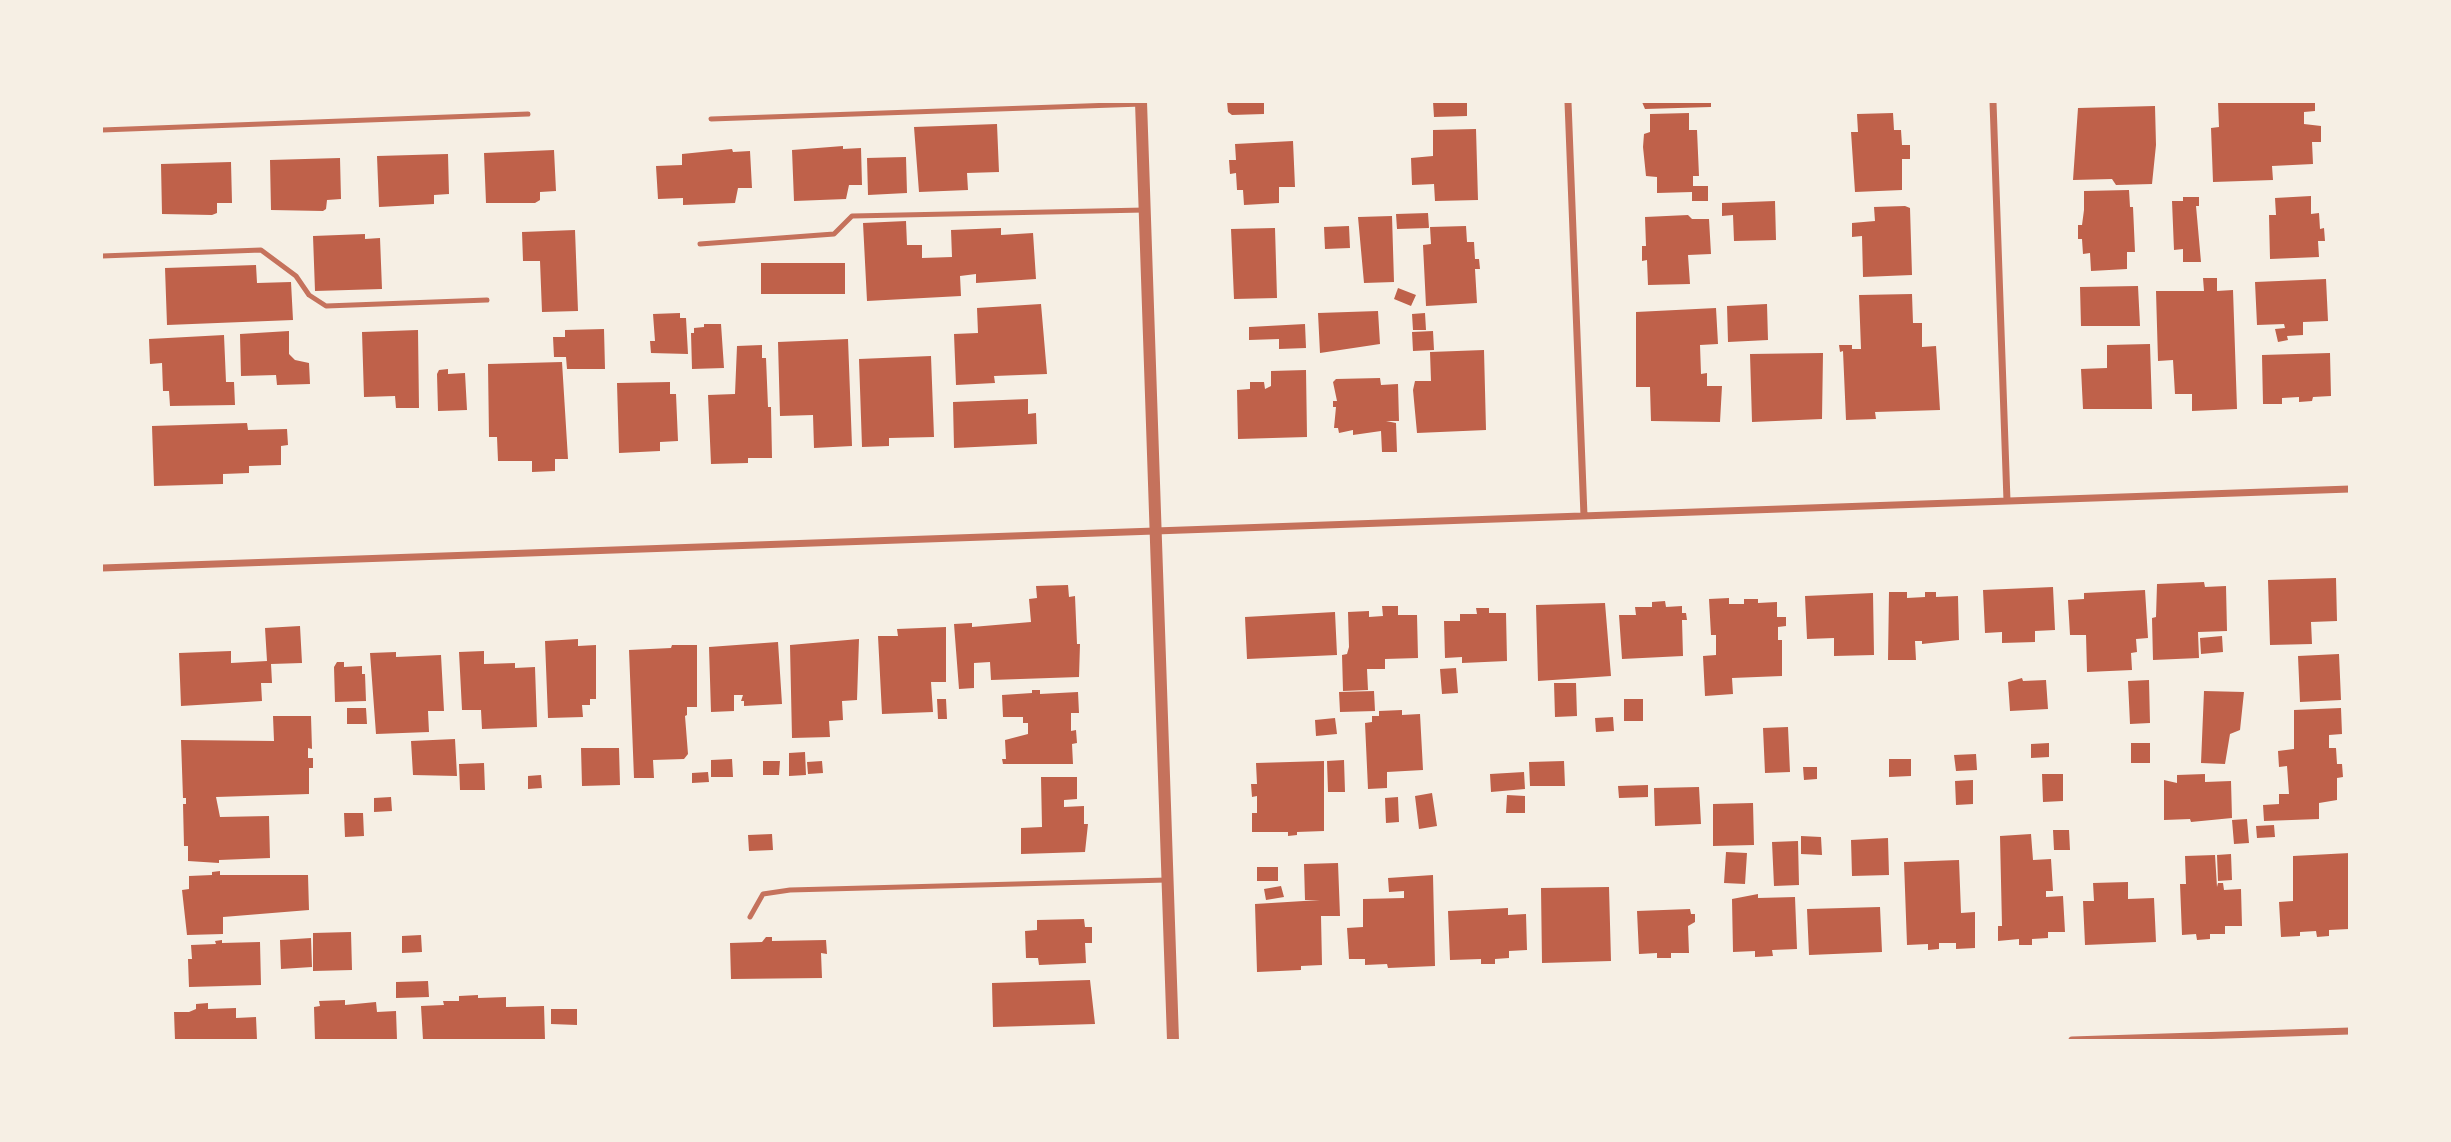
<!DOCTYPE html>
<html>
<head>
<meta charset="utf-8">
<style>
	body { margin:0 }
	#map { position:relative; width:2451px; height:1142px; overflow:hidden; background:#f6efe4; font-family:"Varela Round",sans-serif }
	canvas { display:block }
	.frame { position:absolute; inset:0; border:103px solid #f6efe4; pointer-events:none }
</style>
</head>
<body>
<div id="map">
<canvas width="2451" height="1142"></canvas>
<div class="frame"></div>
</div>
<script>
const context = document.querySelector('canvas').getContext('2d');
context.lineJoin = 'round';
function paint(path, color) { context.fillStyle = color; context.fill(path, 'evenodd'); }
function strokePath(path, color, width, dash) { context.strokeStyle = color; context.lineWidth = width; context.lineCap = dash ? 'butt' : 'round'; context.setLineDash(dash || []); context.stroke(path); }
const building = new Path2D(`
	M1227,102h37v12l-32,1 -4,-3z
	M1433,102h34v14l-33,1z
	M1642,102h69v5l-66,2z
	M2218,102h97v9l-11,1v12l17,2v16h-9l1,22 -41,2 1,14 -60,2 -2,-54 8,-1z
	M2155,106l1,39 -4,39 -36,1 -4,-6 -39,1 5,-72z
	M1689,113v17h8l2,46h-6v10h15v15h-16v-9l-35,1v-16l-11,-1 -3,-29 1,-13 6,-2v-18z
	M1893,113l1,17h7l1,15h8v14h-8v31l-47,2 -4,-60h7l-1,-18z
	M997,124l2,48 -32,1 1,17 -49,2 -5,-65z
	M1476,129l2,71 -43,1 -1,-17 -22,1 -1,-27 22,-2v-26z
	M1293,141l2,46h-16v16l-35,2 -1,-15h-6l-1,-17 -6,1 -1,-14h7l-1,-16z
	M843,146v3l18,-1 1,37h-13l-3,14 -52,2 -2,-51z
	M732,149l1,3 17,-1 2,37h-14l-3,15 -52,2v-7l-25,1 -2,-33 26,-1v-11z
	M554,150l2,41 -16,1v8l-5,3h-49l-2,-50z
	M448,154l1,40 -15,1v9l-55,3 -2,-51z
	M906,157l1,36 -39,2 -1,-37z
	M340,158l1,41 -14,1 -1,9 -3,2 -52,-1 -1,-50z
	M231,162l1,41h-15v10l-5,2 -50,-1 -1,-50z
	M2129,190l1,17h3l2,45h-8v17l-36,2 -1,-18 -7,1 -1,-15h-4v-14h4l2,-15v-19z
	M2311,196v18l8,-1 1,16 4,-1 1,13h-7l1,16 -49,2 -1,-44h7l-1,-17z
	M2183,197h16v9h-3l5,56h-18v-13l-9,1 -2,-49h11z
	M1775,201l1,39 -42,1 -1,-26 -11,1v-13z
	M1905,206l5,2 2,67 -49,2 -1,-41 -10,1v-14l23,-2 -1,-14z
	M1428,213l1,15 -32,1 -1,-15z
	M1688,215l4,4h17l2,35 -23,1 2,29 -42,1 -1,-25 -5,1v-15h4l-1,-29z
	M1392,216l2,66 -30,1 -6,-66z
	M906,221l1,24h15v13l30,-1 -1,-27 50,-2v7l32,-2 3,46 -60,4v-9l-16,2 1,20 -94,5 -4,-78z
	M1349,226l1,22 -25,1 -1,-22z
	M1466,226l1,16h7l1,17h4l1,10h-5l2,34 -51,3 -3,-61 8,-1 -1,-17z
	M1275,228l2,70 -43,1 -3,-70z
	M575,230l3,81 -36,1 -2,-51h-17l-1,-29z
	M365,234v5l15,-1 2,51 -67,2 -2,-55z
	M761,263h84v31h-84z
	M256,265l1,18 34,-1 2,38 -126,5 -2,-57z
	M2203,278h14v13l16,-1 4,119 -45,2v-17h-17l-2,-34 -15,1 -2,-70h48z
	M2326,279l2,42 -25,1v13l-16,1 1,4 -10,2 -3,-13 10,-1 -1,-4 -27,1 -2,-43z
	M2138,286l2,40h-59l-1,-39z
	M1398,288l18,7 -5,11 -17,-7z
	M1912,294l1,29h9v24l14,-1 4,64 -65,2 1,7 -30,1 -3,-69 -3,1 -1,-7h13v4h9l-2,-54z
	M1041,304l6,70 -53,2 1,7 -39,2 -2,-51 24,-1 -1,-25z
	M1767,304l1,36 -40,2 -1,-36z
	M1716,308l2,36 -18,1 1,29 6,-1v13h15l-2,36 -69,-1 -1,-34h-14v-75z
	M1378,311l2,33 -60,9 -2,-40z
	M680,313v5h6l2,36 -37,-1 -1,-12h5l-2,-27z
	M1425,313l1,17h-13l-1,-16z
	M704,324h17l3,44 -32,1 -1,-36h3v-5l10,-1z
	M1305,324l1,24 -27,1v-10l-30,1v-13z
	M604,329l1,40h-38l-1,-12h-12l-1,-20h12v-7z
	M418,330l1,78h-23l-1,-12 -31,1 -2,-65z
	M289,331v23l6,6 14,3 1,21 -33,1 -1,-10 -35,1 -1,-42z
	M1433,331l1,19 -21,1 -1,-19z
	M224,335l2,47h8l1,23 -65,1 -1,-15h-6l-1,-28 -12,1 -1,-25z
	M848,339l4,107 -38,2 -1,-33 -33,1 -2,-74z
	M2150,344l2,65h-69l-2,-40 26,-1v-23z
	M762,345v13h4l2,49h3l1,51h-24v5l-37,1 -3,-69 27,-1 2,-48z
	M1484,350l2,80 -69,3 -4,-43 2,-9h16l-1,-29z
	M1823,353l-1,66 -70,3 -2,-68z
	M2330,353l1,43 -18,1 -1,4 -13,1v-5l-17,1v6h-19l-1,-49z
	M931,356l3,81 -45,1v8l-27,1 -3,-88z
	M562,362l6,97h-13v12l-23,1v-11h-34l-1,-24h-8l-1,-73z
	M448,369v5l17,-1 2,37 -29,1 -1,-37 2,-4z
	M1306,370l1,67 -69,2 -1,-49 13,-1v-7h14l1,7 6,-3v-15z
	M1380,378l1,7 17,-1 1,37h-13l10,2 1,29h-15l-1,-21 -28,4v-5l-14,3 -1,-5h-4l2,-21h-3v-6h4l-4,-19 3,-3z
	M670,382v12h6l2,47 -18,1v9l-41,2 -2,-70z
	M1028,399v15l8,-1 1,31 -83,4 -1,-46z
	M247,423l1,7 39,-1 1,16 -7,1v19l-32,1v7l-26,1v10l-69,2 -2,-60z
	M2336,578l1,43 -26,1 1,22 -42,1 -2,-65z
	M2204,582l1,5 21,-1 1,45 -29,1 1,26 -46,2 -1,-42 4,-1 1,-33z
	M1068,585l1,12 6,-1 2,48h3l-1,33 -88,3 -1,-18 -16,1v25l-15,1 -5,-65 18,-1v4l59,-5 -2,-23 8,-1 -1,-12z
	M2053,587l2,43 -20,1v11l-33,1v-11l-17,1 -2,-43z
	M2145,590l3,48 -12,1 1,13 -6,1 1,17 -45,2 -1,-37h-16l-2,-35 16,-1v-6z
	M1889,592h18v6l18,-1v-5h11v5l22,-1 1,44 -37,4v-3h-7l1,19h-28z
	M1873,593l1,62 -40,1v-18l-27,1 -2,-43z
	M1729,598v6h15v-5h14v4l19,-1v15h9v9l-8,1v13h4v36l-50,2 1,16 -28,2 -2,-40 13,-1v-20h-5l-2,-36z
	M1665,601l1,6 16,-1v7h4l1,7h-5l1,36 -61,3 -3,-44h17l-1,-8h17v-5z
	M1605,603l6,73 -73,5 -2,-76z
	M1382,606h16v9h19l1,43 -33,1v10h-18l1,21 -25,1 -1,-36 5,-1 2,-7 -1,-35 21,-1v6l14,-1z
	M1476,608h13v5h17l1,48 -45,2v-6l-17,1 -1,-37h16v-7h17z
	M1335,612l2,43 -90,4 -2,-42z
	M300,626l2,37 -31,1 1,19h-11l1,18 -81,5 -2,-53 52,-2v12l36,-2 -2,-33z
	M946,627v55h-15l2,30 -51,2 -4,-78h20l-1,-7z
	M2222,636l1,16 -22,2 -1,-16z
	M578,639v7l18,-1v54h-6v6h-8l1,12 -35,1 -3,-77z
	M859,639l-2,61 -15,1 1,19 -14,1 1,16 -38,1 -2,-93z
	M778,642l4,62 -38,2v-5h-3l2,-6h-9v16l-23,1 -2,-65z
	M672,645h25v62h-10v8l-2,1 3,38 -4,5 -31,1 1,18h-20l-5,-128 42,-2z
	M484,651v13l31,-1v5l20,-1 2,60 -55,2 -1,-19h-19l-3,-58z
	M396,652v5l45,-2 3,56h-16l1,21 -53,2 -6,-81z
	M2339,654l2,46 -41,2 -2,-46z
	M337,662h7v5l18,-1v8h3l1,27 -31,1 -1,-35z
	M1456,668l2,25 -16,1 -2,-25z
	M2022,678l1,3 23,-1 2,29 -38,2 -2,-29z
	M2149,680l1,43 -20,1 -2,-43z
	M1554,683h22l1,33 -22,1z
	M1032,690h8v4l38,-2 1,21h-8v18l5,-1 1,13 -5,1 1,20h-70l-1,-5h4l-1,-19 23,-6v-11h-5v-6h-20l-1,-22 30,-2z
	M1374,691l1,20 -35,1 -1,-20z
	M2204,691l40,1 -4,38 -10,4 -5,30 -24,-1z
	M937,699h9l1,20h-9z
	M1624,699h19v22h-19z
	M347,708h19l1,16h-20z
	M2341,708l1,26 -13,1v13h7l1,16h5l1,13 -6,1v22l-18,3v16l-55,2 -1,-16 16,-1v-10h10l-2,-28 -8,1 -1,-16 16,-2v-39z
	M1402,710v5l18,-1 3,56 -36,2v16l-19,1 -3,-66 7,-1v-6h7v-5z
	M273,716h38l1,33 -4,-1v10h5v10h-4v26l-93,3 4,20 49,-1 1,42 -51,2v3l-31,-2v-15h-4l-1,-42h3v-6h-3l-2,-58 93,1z
	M1613,717l1,14 -18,1 -1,-14z
	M1335,718l2,16 -21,2 -1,-16z
	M1788,727l2,45 -25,1 -2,-45z
	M455,739l2,37 -44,-1 -2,-34z
	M2049,743v14l-18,1v-14z
	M2131,743h19v20h-19z
	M581,748h38l1,37 -38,1z
	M805,752l1,23 -17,1v-23z
	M1976,754l1,16 -21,1 -2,-16z
	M732,759l1,18h-22v-17z
	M1889,759h22v17l-22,1z
	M1344,760l1,32h-17l-1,-31z
	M763,761h17l-1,14h-16z
	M822,761l1,12 -15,1 -1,-12z
	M1324,761v70l-27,1v3l-9,1v-4h-36v-19h5v-17l-5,1 -1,-13h6l-1,-21z
	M1564,761l1,25h-35l-1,-24z
	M484,763l1,27h-25l-1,-26z
	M1803,767h14v12l-13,1z
	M708,772l1,10 -17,1v-10z
	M1524,772l1,17 -34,3 -1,-18z
	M2042,774h21v27l-20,1z
	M2205,774v8l26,-1 1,37 -41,4 -1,-3 -26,1v-40l13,3v-8z
	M541,775l1,13 -14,1v-13z
	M1041,777h36v22l-13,1v7l20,-1v18h4l-3,28 -64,2v-26l21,-1z
	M1973,780v24l-17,1 -1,-24z
	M1648,785v12l-29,1 -1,-12z
	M1699,787l2,37 -46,2 -1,-38z
	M1432,793l5,33 -18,3 -4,-33z
	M1507,795l18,1v17h-19z
	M391,797l1,14 -18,1v-14z
	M1398,797l1,25 -13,1 -1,-25z
	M1753,803l1,42 -41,1v-42z
	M344,813h19l1,23 -19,1z
	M2247,819l2,24 -15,1 -2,-24z
	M2274,825l1,12 -18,1 -1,-12z
	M2053,830h16l1,20h-16z
	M772,834l1,16 -24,1 -1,-16z
	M2031,834l2,26 18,-1 2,32h-7v6l17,-1 2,36h-17v6l-16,1v6h-13v-6l-21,2v-15h4l-2,-90z
	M1801,836l20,1 1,18 -21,-1z
	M1888,838l1,37 -37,1 -1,-36z
	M1798,841l1,44 -25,1 -2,-44z
	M1726,852l21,1 -2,31 -21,-1z
	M2350,853l-1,76 -20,1v6l-12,1 -1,-6 -16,1v4l-19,1 -2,-35 14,-1v-45z
	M2231,854l1,26 -14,1 -1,-26z
	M2215,855l2,32 1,-4h5l1,7 17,-1 1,37h-17v8h-15v5l-13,1 -1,-6 -14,1 -2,-51h6l-1,-28z
	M1959,860l2,53 14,-1v36l-19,1v-6h-17v6l-11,1v-6l-21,1 -3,-83z
	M1338,863l2,53h-19l1,49 -21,1v4l-44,2 -2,-68 65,-4h-15l-1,-36z
	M1257,867h21v14h-21z
	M220,871v4h88l1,35 -86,7v17l-36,1 -5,-45 7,-1v-13l23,-1v-3z
	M1433,875l2,91 -47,2 -1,-4 -22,1v-6h-16l-2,-31 16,-1v-28l41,-1v-7l-15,1 -1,-14z
	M2128,882v17l26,-1 2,44 -71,3 -2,-44h11l-1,-18z
	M1281,886l3,11 -18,3 -2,-11z
	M1609,887l2,74 -69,2 -1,-75z
	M1758,894v4l37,-1 2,52 -25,1 1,6 -18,1v-6l-22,1 -1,-53z
	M1880,907l2,45 -73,3 -2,-46z
	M1508,908v7l18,-1 1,36 -18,1v7l-14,1v5h-14v-5l-31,1 -2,-49z
	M1690,909l1,5h4v8l-7,4 1,27h-18v5h-14v-5l-18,1 -2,-43z
	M1084,919l1,8h7v16h-7l1,20 -47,2 -1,-7h-12l-1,-27 12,-1v-10z
	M351,932l1,38 -39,1v-38z
	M421,935l1,17 -20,1v-17z
	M766,937h6v4l54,-1 1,14 -6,-1 1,25 -91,1 -1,-36 32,-1z
	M311,938l1,29 -31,2 -1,-29z
	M222,940v3l38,-1 1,43 -72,2 -1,-28h4l-1,-14 25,-1 -1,-3z
	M1090,980l5,44 -102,3 -1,-44z
	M428,981l1,16 -33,1v-16z
	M478,995v3l28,-1v10l38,-1 1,34h-122l-2,-34 23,-1 -1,-4h16v-5z
	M345,1000v5l31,-3 1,10 19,-1 1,29h-82l-1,-33 6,-1 -1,-5z
	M208,1003v6l28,-1v10l20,-1 1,23h-82l-1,-28h15l7,-3v-5z
	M551,1009h26v16l-26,-1z`);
const service = new Path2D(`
	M711,119l431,-15
	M102,130l426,-16
	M700,244l134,-10 18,-18 293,-6
	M102,256l159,-6 35,26 13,19 17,11 161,-6
	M750,917l13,-23 27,-4 377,-10`);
const minor = new Path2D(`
	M1568,102l16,414
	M1993,102l14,399
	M102,568l2248,-79
	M2072,1040l278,-9`);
const tertiary = new Path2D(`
	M1141,102l32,938`);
paint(building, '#bf614a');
strokePath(service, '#c5725c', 5);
strokePath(minor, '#c5725c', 7);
strokePath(tertiary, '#c5725c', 12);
</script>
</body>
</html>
